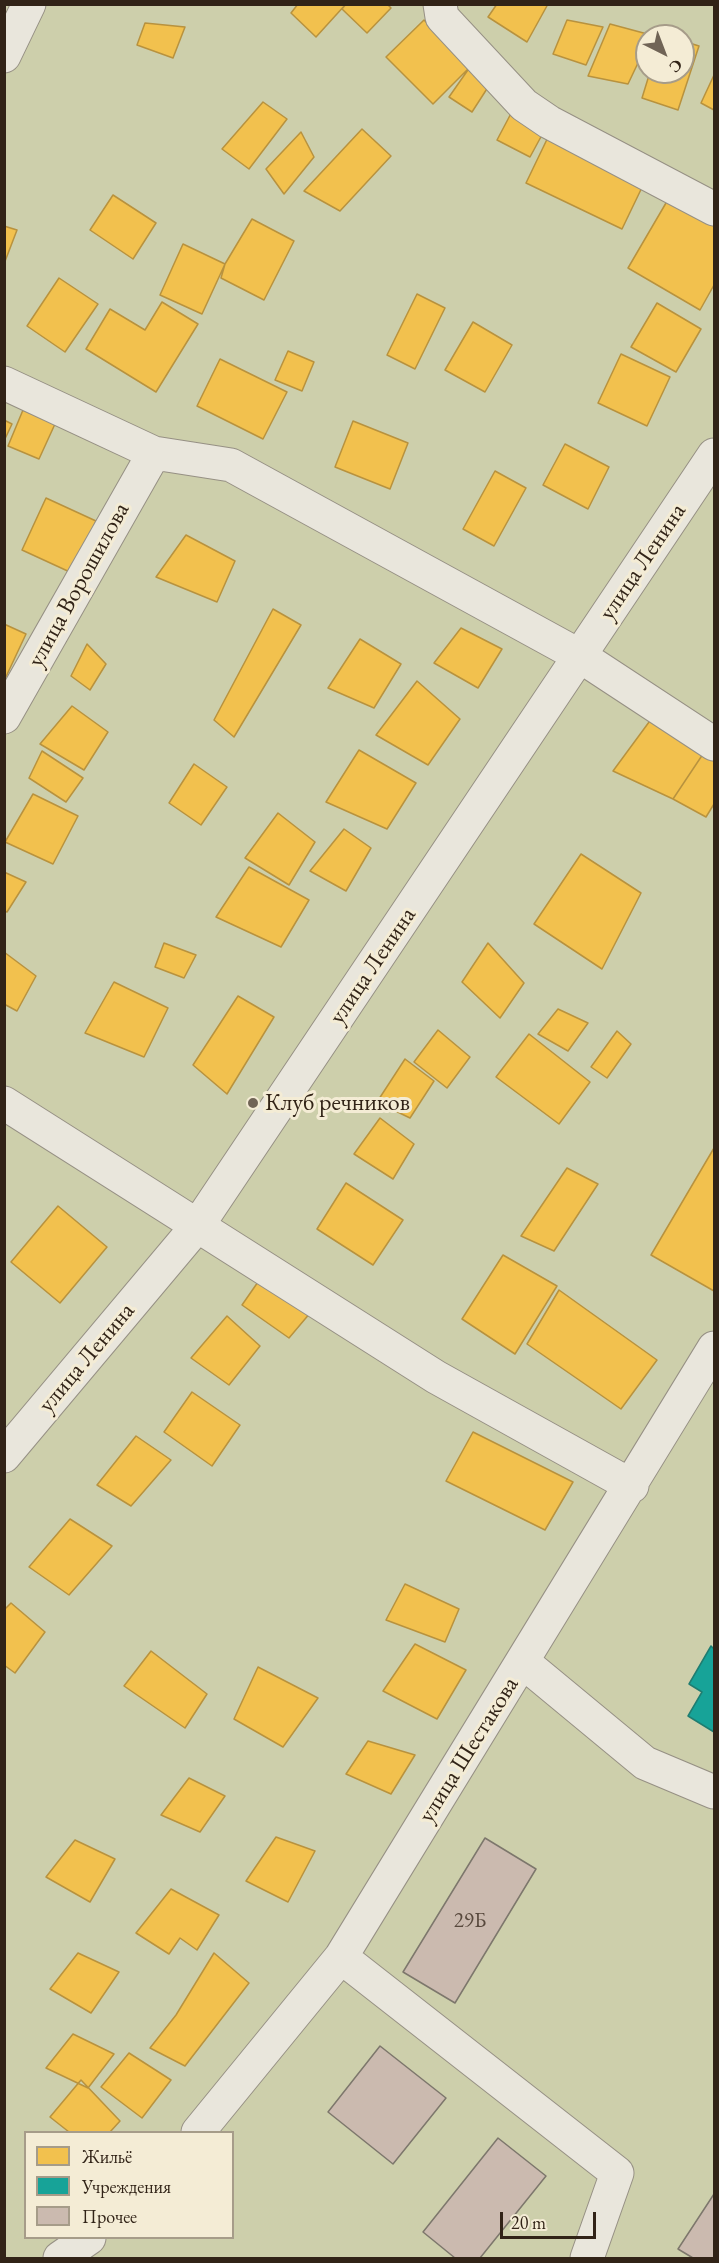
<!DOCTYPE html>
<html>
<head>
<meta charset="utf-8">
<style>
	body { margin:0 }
	#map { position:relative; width:719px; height:2263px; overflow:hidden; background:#e4ddca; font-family:"EB Garamond",serif }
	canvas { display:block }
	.frame { position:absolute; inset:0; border:6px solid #312317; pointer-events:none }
	.legend { position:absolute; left:24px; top:2131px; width:210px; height:108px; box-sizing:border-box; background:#f4ecd5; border:2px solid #a69c89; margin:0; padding:8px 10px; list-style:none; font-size:18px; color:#312317 }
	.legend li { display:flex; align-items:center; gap:12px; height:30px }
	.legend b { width:30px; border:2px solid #a69c89 }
	.north { position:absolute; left:635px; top:24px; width:60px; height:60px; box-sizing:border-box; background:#f4ecd5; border:2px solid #a69c89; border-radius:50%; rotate:138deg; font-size:16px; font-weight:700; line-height:24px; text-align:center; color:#312317 }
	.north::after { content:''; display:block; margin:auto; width:21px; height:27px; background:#706456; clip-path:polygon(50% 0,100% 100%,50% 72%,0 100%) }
	.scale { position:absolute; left:500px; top:2212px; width:96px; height:27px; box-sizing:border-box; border:3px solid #312317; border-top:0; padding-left:8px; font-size:18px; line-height:21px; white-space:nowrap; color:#312317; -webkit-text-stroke:4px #f4ecd5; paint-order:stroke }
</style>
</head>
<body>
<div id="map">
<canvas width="719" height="2263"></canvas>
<div class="frame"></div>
<ul class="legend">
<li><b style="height:16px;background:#f2c14e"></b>Жильё</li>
<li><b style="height:16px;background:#17a398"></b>Учреждения</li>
<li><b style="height:16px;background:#cbbaaf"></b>Прочее</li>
</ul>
<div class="north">С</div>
<div class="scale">20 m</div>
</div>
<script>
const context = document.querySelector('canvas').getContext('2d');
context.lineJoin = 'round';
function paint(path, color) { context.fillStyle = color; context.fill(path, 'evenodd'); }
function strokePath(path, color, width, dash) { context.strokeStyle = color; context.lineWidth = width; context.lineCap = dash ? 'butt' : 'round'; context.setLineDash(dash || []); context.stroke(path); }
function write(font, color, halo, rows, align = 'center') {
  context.font = font + ' "EB Garamond",serif'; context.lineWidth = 6; context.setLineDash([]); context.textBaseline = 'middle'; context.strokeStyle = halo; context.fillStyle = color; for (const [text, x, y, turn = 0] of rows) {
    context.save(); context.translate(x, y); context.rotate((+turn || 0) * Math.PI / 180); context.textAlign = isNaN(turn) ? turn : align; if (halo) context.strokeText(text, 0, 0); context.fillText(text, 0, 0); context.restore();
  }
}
const green = new Path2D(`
	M5,5h709v2253h-709zM647,36h36v36h-36zM26,2132h206v106h-206z`);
const homes = new Path2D(`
	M298,4h48l-30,33 -25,-24z
	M346,4h41l4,4 -24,25 -25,-24z
	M497,4h51l-21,38 -39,-25z
	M424,20l46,47 -37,37 -47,-47z
	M567,20l36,7 -17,38 -33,-11z
	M145,23l40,4 -12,31 -36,-13z
	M610,24l41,11 -4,1v8l-19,40 -40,-8z
	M683,41l16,5 -21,64 -36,-12 8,-26h33z
	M470,67l22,14 -20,31 -23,-15z
	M714,75v35l-13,-7z
	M263,102l24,17 -38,50 -27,-20z
	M516,104l33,18 -19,35 -33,-17z
	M362,129l29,27 -51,55 -36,-20z
	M551,131l96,46 -25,52 -96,-46z
	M301,132l13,25 -30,37 -18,-25z
	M673,191l41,24v70l-14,25 -72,-42z
	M113,195l43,28 -23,36 -43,-29z
	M252,219l42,22 -30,59 -43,-22 4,-14z
	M4,226l13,4 -13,34z
	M183,244l42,20 -23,50 -42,-19z
	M59,278l39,26 -33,48 -38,-26z
	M417,294l28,14 -30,61 -28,-14z
	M162,302l36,22 -42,68 -70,-43 24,-40 35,21z
	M657,303l44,26 -25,43 -45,-25z
	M473,322l39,23 -27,47 -40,-22z
	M288,351l26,11 -12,29 -27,-11z
	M621,354l49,23 -23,49 -49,-23z
	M220,359l67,33 -24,47 -66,-33z
	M23,410l32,14 -16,35 -31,-13z
	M4,420l8,4 -8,17z
	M353,421l55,22 -18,46 -55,-22z
	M565,444l44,23 -21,42 -45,-24z
	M495,471l31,17 -32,58 -31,-17z
	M46,498l50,23 -24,52 -50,-23z
	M186,535l49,26 -18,41 -61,-25z
	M273,609l28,16 -67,112 -20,-17z
	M4,624l22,10 -22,47z
	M461,628l41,21 -24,39 -44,-25z
	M360,639l41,25 -27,44 -46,-20z
	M87,644l19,20 -16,26 -19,-14z
	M417,681l43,38 -32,46 -52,-30z
	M72,706l36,26 -24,38 -44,-26z
	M652,718l55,30 -34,51 -60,-28z
	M359,750l57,33 -29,46 -61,-27z
	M42,751l41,27 -17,24 -37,-24z
	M703,754l11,5v45l-8,13 -33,-18z
	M194,764l33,23 -26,38 -32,-22z
	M33,794l45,22 -25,48 -48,-22z
	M278,813l37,29 -26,43 -44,-27z
	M344,829l27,19 -25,43 -36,-20z
	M581,854l60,39 -39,76 -68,-45z
	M249,867l60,33 -28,47 -65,-30z
	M4,872l22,10 -19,30 -3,-1z
	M164,943l32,12 -12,23 -29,-11z
	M488,943l36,40 -24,35 -38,-36z
	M4,952l32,24 -19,35 -13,-7z
	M114,982l54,26 -24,49 -59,-24z
	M238,996l36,21 -47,77 -34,-29z
	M558,1009l30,14 -20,28 -30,-17z
	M438,1030l32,27 -23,31 -33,-26z
	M617,1031l14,13 -24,34 -16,-11z
	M529,1034l61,48 -31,42 -63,-47z
	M405,1059l29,22 -24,37 -33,-16z
	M380,1118l34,26 -21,35 -39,-25z
	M714,1148v143l-63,-36z
	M567,1168l31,16 -44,67 -33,-15z
	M346,1183l57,37 -30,45 -56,-36z
	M58,1206l49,41 -47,56 -49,-41z
	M503,1255l54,31 -42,68 -53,-35z
	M267,1269l49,37 -27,32 -47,-33z
	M559,1290l98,70 -36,49 -94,-65z
	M227,1316l33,30 -31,39 -38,-27z
	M192,1392l48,33 -28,41 -48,-34z
	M473,1432l100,50 -28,48 -99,-49z
	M136,1436l35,24 -40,46 -34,-21z
	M70,1519l42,27 -43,49 -40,-28z
	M405,1584l54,25 -14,33 -59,-22z
	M11,1603l34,29 -30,41 -11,-8v-55z
	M415,1644l51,26 -29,49 -54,-28z
	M151,1651l56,43 -22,34 -61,-42z
	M258,1667l60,31 -35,49 -49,-28z
	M368,1741l47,14 -24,39 -45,-20z
	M189,1778l36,18 -25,36 -39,-17z
	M276,1837l39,14 -27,51 -42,-21z
	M75,1840l40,19 -25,43 -44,-25z
	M171,1889l48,26 -22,35 -17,-12 -11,16 -33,-21z
	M78,1953l41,19 -28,41 -41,-24z
	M214,1953l35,30 -64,83 -35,-18 26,-33z
	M73,2034l41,20 -26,34 -42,-20z
	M129,2053l42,27 -29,38 -41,-31z
	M81,2080l39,41 -10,11h-41l-19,-15z`);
const public = new Path2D(`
	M711,1646l3,3v83l-26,-16 14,-24 -13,-8z`);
const building = new Path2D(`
	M485,1838l51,31 -81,134 -52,-31z
	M380,2046l66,52 -53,66 -65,-52z
	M498,2138l48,38 -66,82h-25l-32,-26z
	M714,2194v64h-21l-15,-9z`);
const minor = new Path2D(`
	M440,4l2,13 82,88 25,17 165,87
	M4,56l25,-52
	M4,383l150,70 77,12 349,191 134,88
	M4,717l150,-264
	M4,1103l432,274 196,109
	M4,1456l194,-231 516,-770
	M523,1662l122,101 69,29
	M341,1957l276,216 -30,85
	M198,2132l143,-175 373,-609
	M60,2258l29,-20`);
const markers = [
	[253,1103,6,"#706456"]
];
const numberNames = [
	["29Б",470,1921]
];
const streetNames = [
	["улица Ленина",643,562,-56],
	["улица Ворошилова",79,585,-61],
	["улица Ленина",373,966,-56],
	["улица Ленина",87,1358,-50],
	["улица Шестакова",469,1750,-58]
];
const poiNames = [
	["Клуб речников",265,1103]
];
paint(green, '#cdcfab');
paint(homes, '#f2c14e');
strokePath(homes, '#b8923e', 1.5);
paint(public, '#17a398');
strokePath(public, '#1f7d71', 1.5);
paint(building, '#cbbaaf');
strokePath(building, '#7d776c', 1.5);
strokePath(minor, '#969084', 35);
strokePath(minor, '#e9e6dc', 33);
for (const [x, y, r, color] of markers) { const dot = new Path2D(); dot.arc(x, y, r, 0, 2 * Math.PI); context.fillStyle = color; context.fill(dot); strokePath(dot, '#f4ecd5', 2); }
write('21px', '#58493d', null, numberNames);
write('24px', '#312317', '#f4ecd5', streetNames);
write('24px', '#312317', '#f4ecd5', poiNames, 'left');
</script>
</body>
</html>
